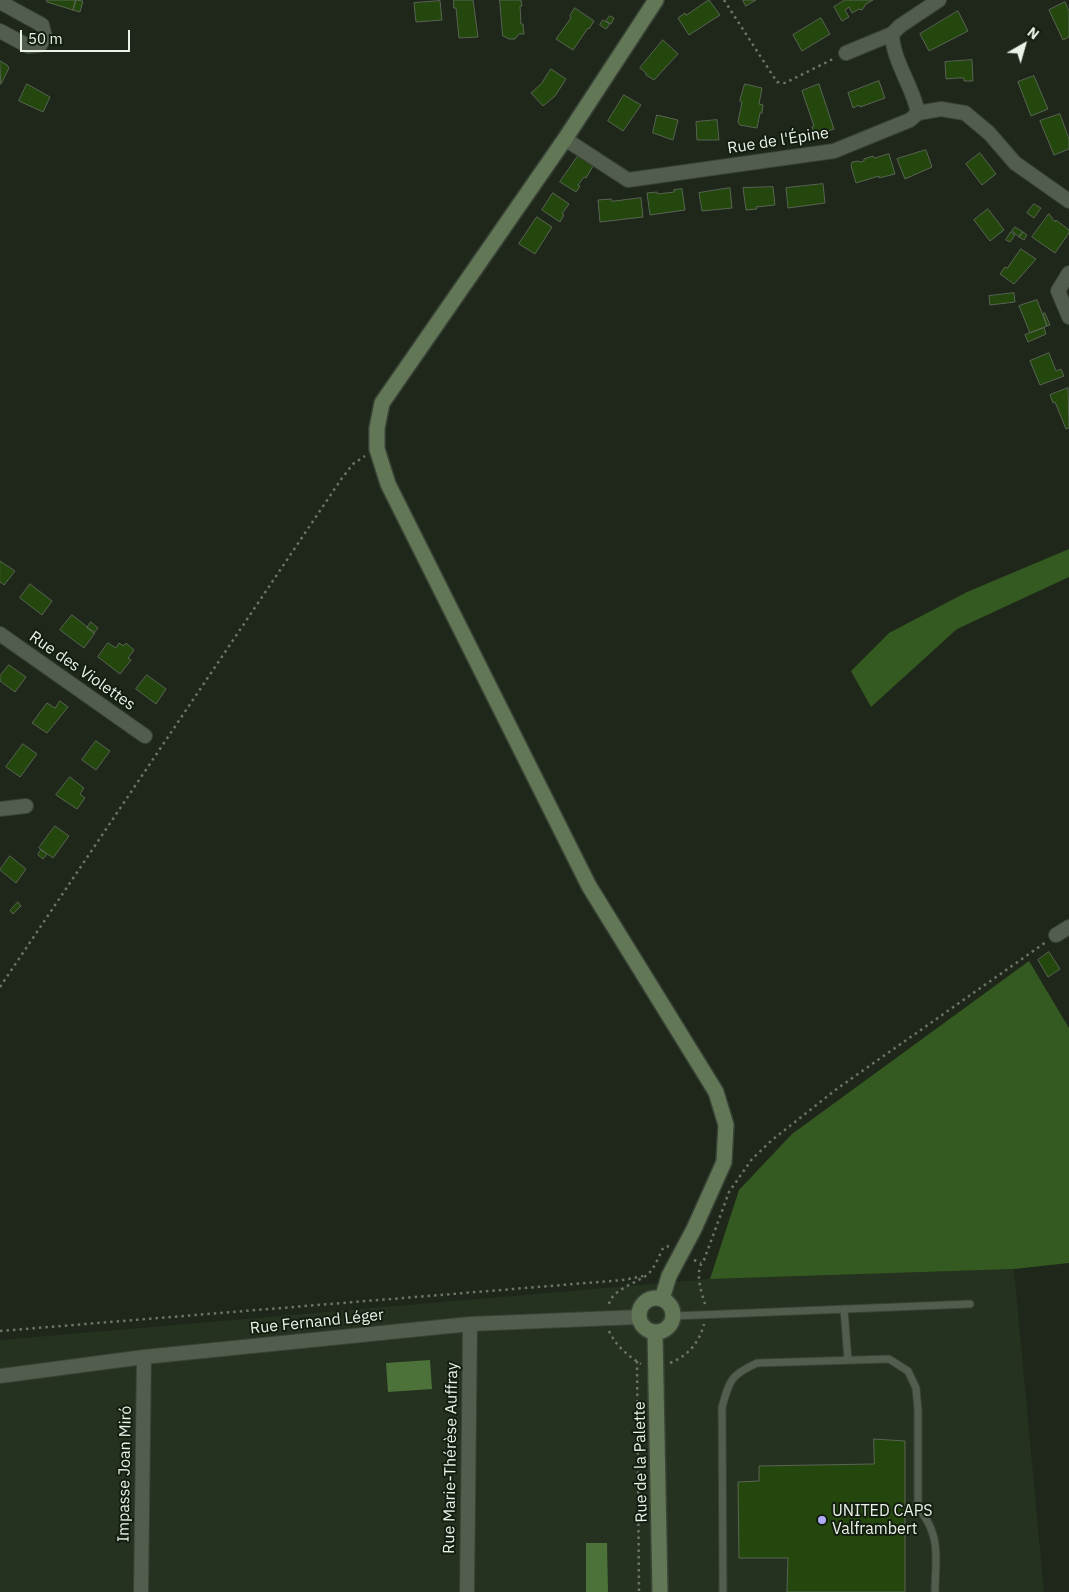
<!DOCTYPE html>
<html>
<head>
<meta charset="utf-8">
<style>
	body { margin:0 }
	#map { position:relative; width:1069px; height:1592px; overflow:hidden; background:#1e2719; font-family:"IBM Plex Sans",sans-serif }
	canvas { display:block }
	.north { position:absolute; left:999px; top:20px; width:50px; height:50px; -webkit-text-stroke:4px #141e10; paint-order:stroke; rotate:38deg; font-size:14px; font-weight:700; line-height:20px; text-align:center; color:#eaf1e7 }
	.north::after { content:''; display:block; margin:auto; width:18px; height:22px; background:#eaf1e7; clip-path:polygon(50% 0,100% 100%,50% 72%,0 100%) }
	.scale { position:absolute; left:20px; top:30px; width:110px; height:22px; box-sizing:border-box; border:2px solid #eaf1e7; border-top:0; padding-left:6px; font-size:15px; line-height:18px; white-space:nowrap; color:#eaf1e7; -webkit-text-stroke:4px #141e10; paint-order:stroke }
</style>
</head>
<body>
<div id="map">
<canvas width="1069" height="1592"></canvas>
<div class="north">N</div>
<div class="scale">50 m</div>
</div>
<script>
const context = document.querySelector('canvas').getContext('2d');
context.lineJoin = 'round';
function paint(path, color) { context.fillStyle = color; context.fill(path, 'evenodd'); }
function strokePath(path, color, width, dash) { context.strokeStyle = color; context.lineWidth = width; context.lineCap = dash ? 'butt' : 'round'; context.setLineDash(dash || []); context.stroke(path); }
function write(font, color, halo, rows, align = 'center') {
  context.font = font + ' "IBM Plex Sans",sans-serif'; context.lineWidth = 4; context.setLineDash([]); context.textBaseline = 'middle'; context.strokeStyle = halo; context.fillStyle = color; for (const [text, x, y, turn = 0] of rows) {
    context.save(); context.translate(x, y); context.rotate((+turn || 0) * Math.PI / 180); context.textAlign = isNaN(turn) ? turn : align; if (halo) context.strokeText(text, 0, 0); context.fillText(text, 0, 0); context.restore();
  }
}
const built = new Path2D(`
	M1014,1269l30,323h-1044v-252l710,-61z`);
const forest = new Path2D(`
	M1069,549v28l-112,52 -86,78 -20,-36 38,-38 78,-41z
	M1029,961l40,67v235l-55,6 -304,10 29,-89 53,-56z`);
const water = new Path2D(`
	M430,1360l2,29 -44,3 -2,-29z
	M586,1543h21l1,49h-22z`);
const building = new Path2D(`
	M47,0h29l-3,10 -26,-8z
	M76,0l7,1 -3,11 -7,-2z
	M454,0h19l5,37 -19,1 -3,-30h-2z
	M500,0h21l1,6h-2l1,18h2l1,10h-5l-4,5h-6l-6,-3z
	M709,0l11,15 -31,20 -11,-17 7,-5 1,2z
	M743,0h13l-10,6z
	M845,0h28l-7,4 -4,6 -3,-1 -7,4 -3,-6 -4,3 4,7 -7,4 -8,-14z
	M440,1l2,19 -26,2 -2,-19z
	M1065,2l4,9v26l-6,3 -14,-30z
	M575,8l19,13 -5,8 -1,-1 -15,22 -17,-11 15,-21 -1,-2z
	M958,11l10,20 -39,20 -9,-17z
	M610,16l4,2 -3,6 -5,-3z
	M821,18l9,16 -28,17 -9,-16z
	M603,20l7,4 -4,5 -6,-4z
	M663,40l15,14 -24,26 -8,-5v-2l-6,-5z
	M972,60l1,21h-9v-3h-7l-11,1 -1,-17z
	M0,61l7,4 2,3 -8,16z
	M551,69l15,10 -11,17 -12,10 -12,-13 10,-9z
	M1034,76l14,33 -17,7 -13,-34z
	M879,81l6,17 -25,9 -1,-2 -6,3 -5,-15z
	M27,84l23,13 -7,15 -24,-11z
	M745,84l17,4 -3,16 4,1 -1,8h-2l-3,15 -17,-3 -2,-3 4,-20 -2,-1z
	M819,84l15,45 -19,7 -3,-9 2,-1 -12,-35z
	M624,95l17,10 -18,26 -15,-10z
	M1060,114l9,25v10l-15,6 -14,-34z
	M657,115l21,5 -5,20 -20,-7z
	M717,120l2,20h-22l-1,-18z
	M926,150l6,17 -27,12 -8,-20z
	M980,153l16,21 -14,11 -16,-21z
	M889,154l6,20 -16,4v-2l-23,7 -5,-17 1,-4 6,-1 2,1 4,-1v-2l9,-3 1,2z
	M578,156l15,10 -7,12 -2,-1 -6,8 2,1 -4,6 -16,-10z
	M823,184l2,19 -37,5 -2,-20z
	M773,187l2,18 -19,2 1,2 -11,1 -3,-22z
	M730,188l2,20 -30,3 -3,-18z
	M682,189l3,21 -35,5 -3,-22 10,-1 1,2 16,-2v-2z
	M553,193l16,11 -7,10 2,1 -4,7 -18,-12z
	M641,198l2,19 -43,5 -2,-22 13,-1 1,2z
	M1034,204l7,4 -7,10 -7,-5z
	M988,209l16,21 -14,11 -16,-21z
	M1049,214l6,8 1,-2 13,10v3l-14,20 -23,-16z
	M537,217l15,10 -17,27 -16,-10z
	M1015,227l8,5 -4,5 -7,-6z
	M1011,232l4,3 -5,7 -4,-2z
	M1023,232l4,3 -3,5 -5,-3z
	M1021,249l15,10 -22,25 -14,-10 5,-7 2,1z
	M1014,293l1,9 -25,3 -1,-9z
	M1037,300l10,26 -17,7 -11,-27z
	M1045,313l5,12 -3,1 -4,-12z
	M1044,328l2,6 -18,8 -3,-7z
	M1049,353l7,18 5,-2 3,7 -24,9 -10,-24z
	M1068,388l1,40 -3,1 -11,-27 -2,1 -3,-8z
	M0,561l15,10 -11,14 -4,-3z
	M30,584l22,17 -10,14 -22,-17z
	M72,615l23,18 -11,15 -24,-18z
	M91,622l7,6 -4,5 -7,-5z
	M108,643l8,5 3,-5 5,3 2,-3 8,7 -6,8 3,2 -11,14 -22,-17z
	M9,665l17,12 -11,15 -15,-11v-5z
	M147,675l19,14 -10,15 -20,-15z
	M60,701l8,6 -21,26 -15,-10 15,-20 8,5z
	M96,741l14,10 -14,19 -14,-10z
	M23,744l14,10 -17,23 -14,-10z
	M70,777l14,11 -4,6 5,4 -8,11 -21,-14z
	M55,826l14,10 -16,22 -14,-10z
	M41,850l6,4 -4,5 -5,-4z
	M10,856l16,13 -10,14 -16,-13z
	M18,902l3,4 -8,8 -3,-3z
	M1049,952l11,17 -12,8 -10,-17z
	M874,1439l31,2v151h-118l1,-34h-49l-1,-76 21,-1v-15l115,-2z`);
const path = new Path2D(`
	M724,0l53,82 8,1 48,-24
	M0,987l342,-509 11,-14 12,-8
	M694,1260l7,3
	M609,1304c4,-16 30,-21 40,-31 6,-6 10,-17 14,-25l6,-2
	M705,1304c-4,-13 -11,-33 -1,-44l25,-68 23,-33 20,-19 66,-52 208,-146
	M0,1331l623,-51 20,-4
	M609,1331c7,15 18,24 32,33
	M637,1361l2,231
	M670,1363c18,-7 29,-20 34,-39`);
const lane = new Path2D(`
	M844,1309l4,51
	M674,1316l296,-12
	M723,1592l-1,-185c8,-28 9,-32 35,-44l132,-4 19,12 8,17 2,22v94c4,11 10,16 13,25 8,18 4,43 4,63`);
const street = new Path2D(`
	M0,2l42,23 3,12 -5,8 -12,1 -28,-15
	M846,53l46,-19
	M918,113l23,-4 24,4 24,20 26,30 54,38
	M565,139l63,41 206,-29 76,-31 8,-7c-5,-27 -25,-51 -26,-79l8,-8 39,-26
	M1069,273l-11,18 11,26
	M0,634l145,102
	M0,809l26,-3
	M1056,935l13,-8
	M0,1376l144,-19 326,-33 169,-7
	M141,1592l3,-235
	M467,1592l3,-268`);
const secondary = new Path2D(`
	M656,0l-91,139 -183,264 -5,25v21l11,35 201,402 127,206 10,33 -2,37 -30,67 -25,47 -7,23
	M639 1315a17 17 0 1 1 34 0a17 17 0 1 1-34 0Z
	M655,1332l5,260`);
const markers = [
	[822,1520,5,"#b1adfa"]
];
const streetNames = [
	["Rue de l'Épine",778,141,-9],
	["Rue des Violettes",82,671,35],
	["Rue Fernand Léger",317,1322,-6],
	["Rue Marie-Thérèse Auffray",451,1458,-89],
	["Rue de la Palette",641,1462,-91],
	["Impasse Joan Miró",125,1474,-89]
];
const poiNames = [
	["UNITED CAPS",832,1511],
	["Valframbert",832,1529]
];
paint(built, '#25321f');
paint(forest, '#355a21');
paint(water, '#4c7239');
paint(building, '#23470c');
strokePath(building, '#596454', 1);
strokePath(lane, '#394236', 9);
strokePath(street, '#394236', 16);
strokePath(secondary, '#394236', 18);
strokePath(path, '#6c7468', 2.5, [2.5, 4]);
strokePath(lane, '#525d4d', 7);
strokePath(street, '#525d4d', 14);
strokePath(secondary, '#617756', 15);
for (const [x, y, r, color] of markers) { const dot = new Path2D(); dot.arc(x, y, r, 0, 2 * Math.PI); context.fillStyle = color; context.fill(dot); strokePath(dot, '#141e10', 2); }
write('16px', '#eaf1e7', '#141e10', streetNames);
write('16px', '#eaf1e7', '#141e10', poiNames, 'left');
</script>
</body>
</html>
